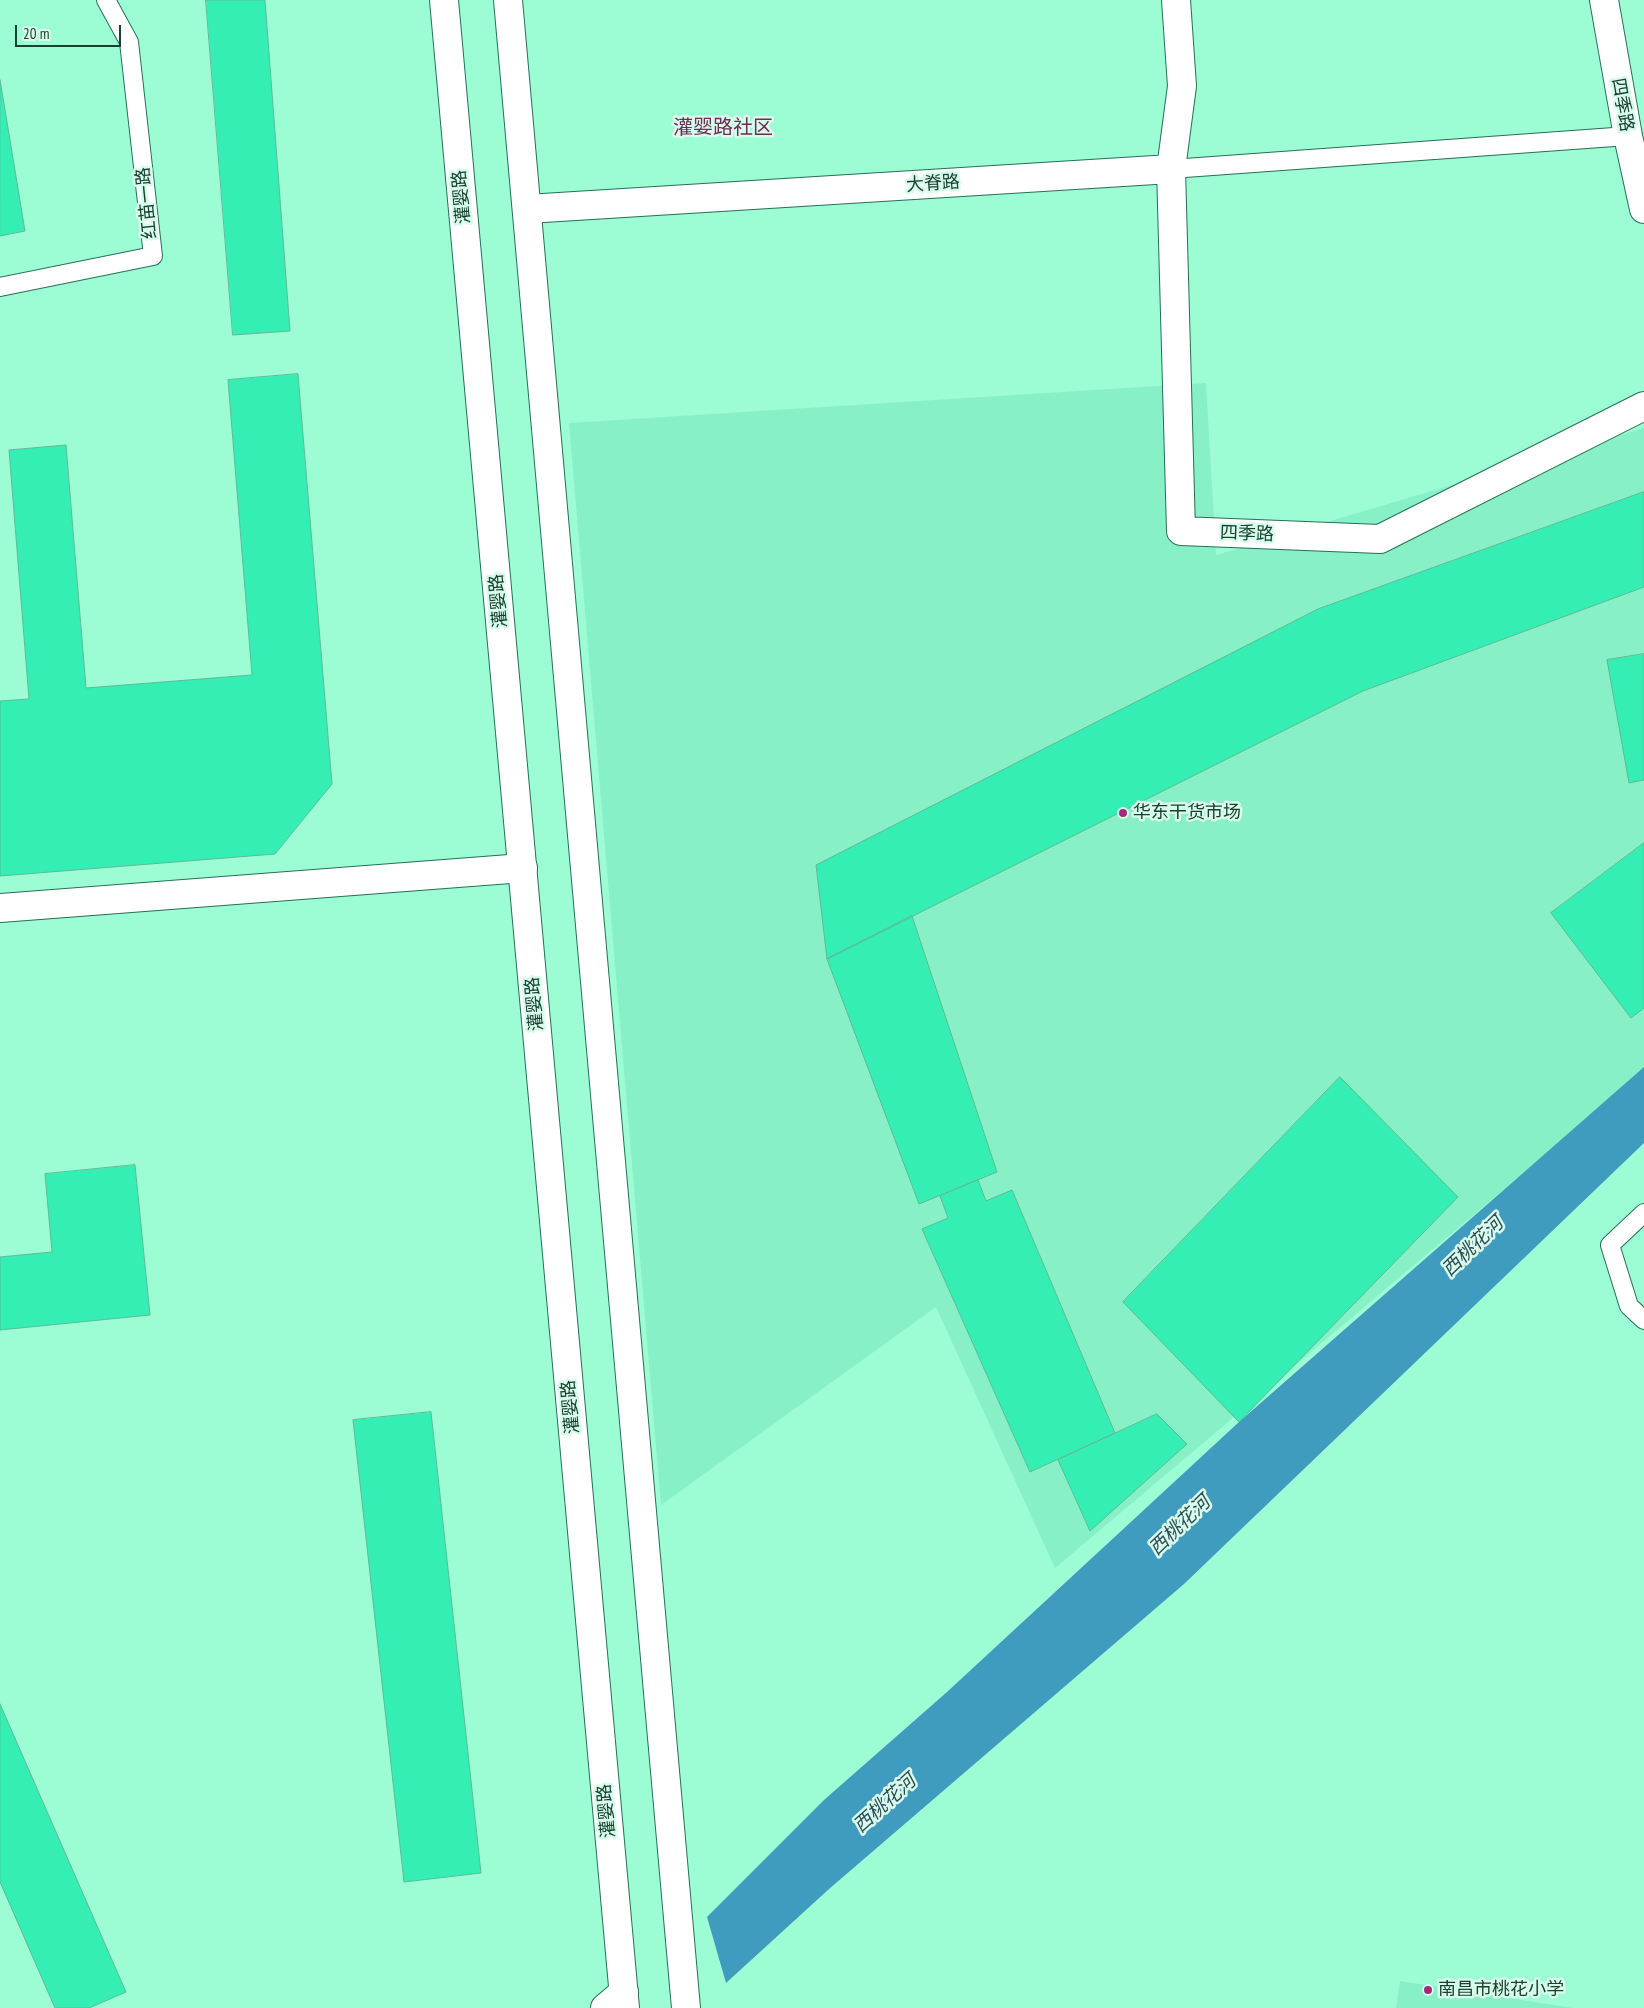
<!DOCTYPE html>
<html>
<head>
<meta charset="utf-8">
<style>
	body { margin:0 }
	#map { position:relative; width:1644px; height:2008px; overflow:hidden; background:#9cfcd4; font-family:"PT Sans Narrow",sans-serif }
	canvas { display:block }
	.scale { position:absolute; left:15px; top:25px; width:106px; height:22px; box-sizing:border-box; border:2px solid #184131; border-top:0; padding-left:6px; font-size:15px; line-height:18px; white-space:nowrap; color:#184131; -webkit-text-stroke:4px #d8fceb; paint-order:stroke }
</style>
</head>
<body>
<div id="map">
<canvas width="1644" height="2008"></canvas>
<div class="scale">20 m</div>
</div>
<script>
const context = document.querySelector('canvas').getContext('2d');
context.lineJoin = 'round';
function paint(path, color) { context.fillStyle = color; context.fill(path, 'evenodd'); }
function strokePath(path, color, width, dash) { context.strokeStyle = color; context.lineWidth = width; context.lineCap = dash ? 'butt' : 'round'; context.setLineDash(dash || []); context.stroke(path); }
function write(font, color, halo, rows, align = 'center') {
  context.font = font + ' "PT Sans Narrow","Noto Sans SC",sans-serif'; context.lineWidth = 5; context.setLineDash([]); context.textBaseline = 'middle'; context.strokeStyle = halo; context.fillStyle = color; for (const [text, x, y, turn = 0] of rows) {
    context.save(); context.translate(x, y); context.rotate((+turn || 0) * Math.PI / 180); context.textAlign = isNaN(turn) ? turn : align; if (halo) context.strokeText(text, 0, 0); context.fillText(text, 0, 0); context.restore();
  }
}
const built = new Path2D(`
	M1206,383l10,172 428,-127v643l-589,497 -119,-261 -275,198 -92,-1082z
	M1400,1981l115,18 58,9h-177z`);
const water = new Path2D(`
	M1644,1067v76l-460,441 -355,305 -103,94 -19,-66 117,-117 123,-108 292,-270z`);
const building = new Path2D(`
	M206,0h59l25,331 -57,4z
	M0,80l25,151 -25,5z
	M298,374l34,410 -57,70 -275,22v-175l29,-2 -20,-249 57,-5 20,243 166,-13 -24,-295z
	M1644,492v95l-281,104 -536,268 -11,-94 502,-256z
	M1644,654v126l-15,3 -22,-123z
	M1644,843v165l-13,10 -80,-105z
	M912,916l85,256 -78,32 -92,-245z
	M1340,1077l118,120 -219,225 -116,-120z
	M135,1165l15,150 -150,15v-73l52,-5 -7,-78z
	M978,1180l8,21 26,-11 103,243 -85,39 -108,-243 26,-11 -8,-22z
	M431,1412l50,461 -77,9 -51,-462z
	M1157,1414l30,30 -97,87 -32,-71z
	M0,1704l126,288 -37,16h-34l-55,-126z`);
const service = new Path2D(`
	M1171,169l457,-33
	M0,287l153,-31 -24,-214 -23,-42
	M1644,1213l-34,32 19,61 15,14`);
const minor = new Path2D(`
	M1604,0l24,136 16,73
	M1171,169l10,362 199,8 264,-133
	M527,209l644,-40 11,-83 -6,-86
	M0,908l523,-40
	M605,2008l19,-16`);
const secondary = new Path2D(`
	M444,0l181,2008
	M508,0l178,2008`);
const markers = [
	[1123,813,5,"#a6287a"],
	[1428,1990,5,"#a6287a"]
];
const streetNames = [
	["四季路",1622,105,80],
	["大脊路",933,184,-4],
	["灌婴路",462,197,-95],
	["红苗一路",147,203,-96],
	["四季路",1247,534,2],
	["灌婴路",499,601,-95],
	["灌婴路",535,1004,-95],
	["灌婴路",571,1407,-95],
	["灌婴路",607,1811,-95]
];
const poiNames = [
	["华东干货市场",1133,813],
	["南昌市桃花小学",1438,1990]
];
const waterNames = [
	["西桃花河",1473,1247,-44],
	["西桃花河",1180,1526,-44],
	["西桃花河",885,1804,-42]
];
const quarterNames = [
	["灌婴路社区",723,128]
];
paint(built, '#87f0c6');
paint(water, '#409cbe');
paint(building, '#34eeb3');
strokePath(building, '#5cbc97', 1);
strokePath(service, '#257056', 20);
strokePath(minor, '#257056', 30);
strokePath(secondary, '#257056', 30);
strokePath(service, '#fff', 18);
strokePath(minor, '#fff', 28);
strokePath(secondary, '#fff', 28);
for (const [x, y, r, color] of markers) { const dot = new Path2D(); dot.arc(x, y, r, 0, 2 * Math.PI); context.fillStyle = color; context.fill(dot); strokePath(dot, '#d8fceb', 2); }
write('18px', '#184131', '#d8fceb', streetNames);
write('18px', '#184131', '#d8fceb', poiNames, 'left');
write('italic 19px', '#2e4a56', '#d8fceb', waterNames);
write('20px', '#6c2e53', '#d8fceb', quarterNames);
</script>
</body>
</html>
